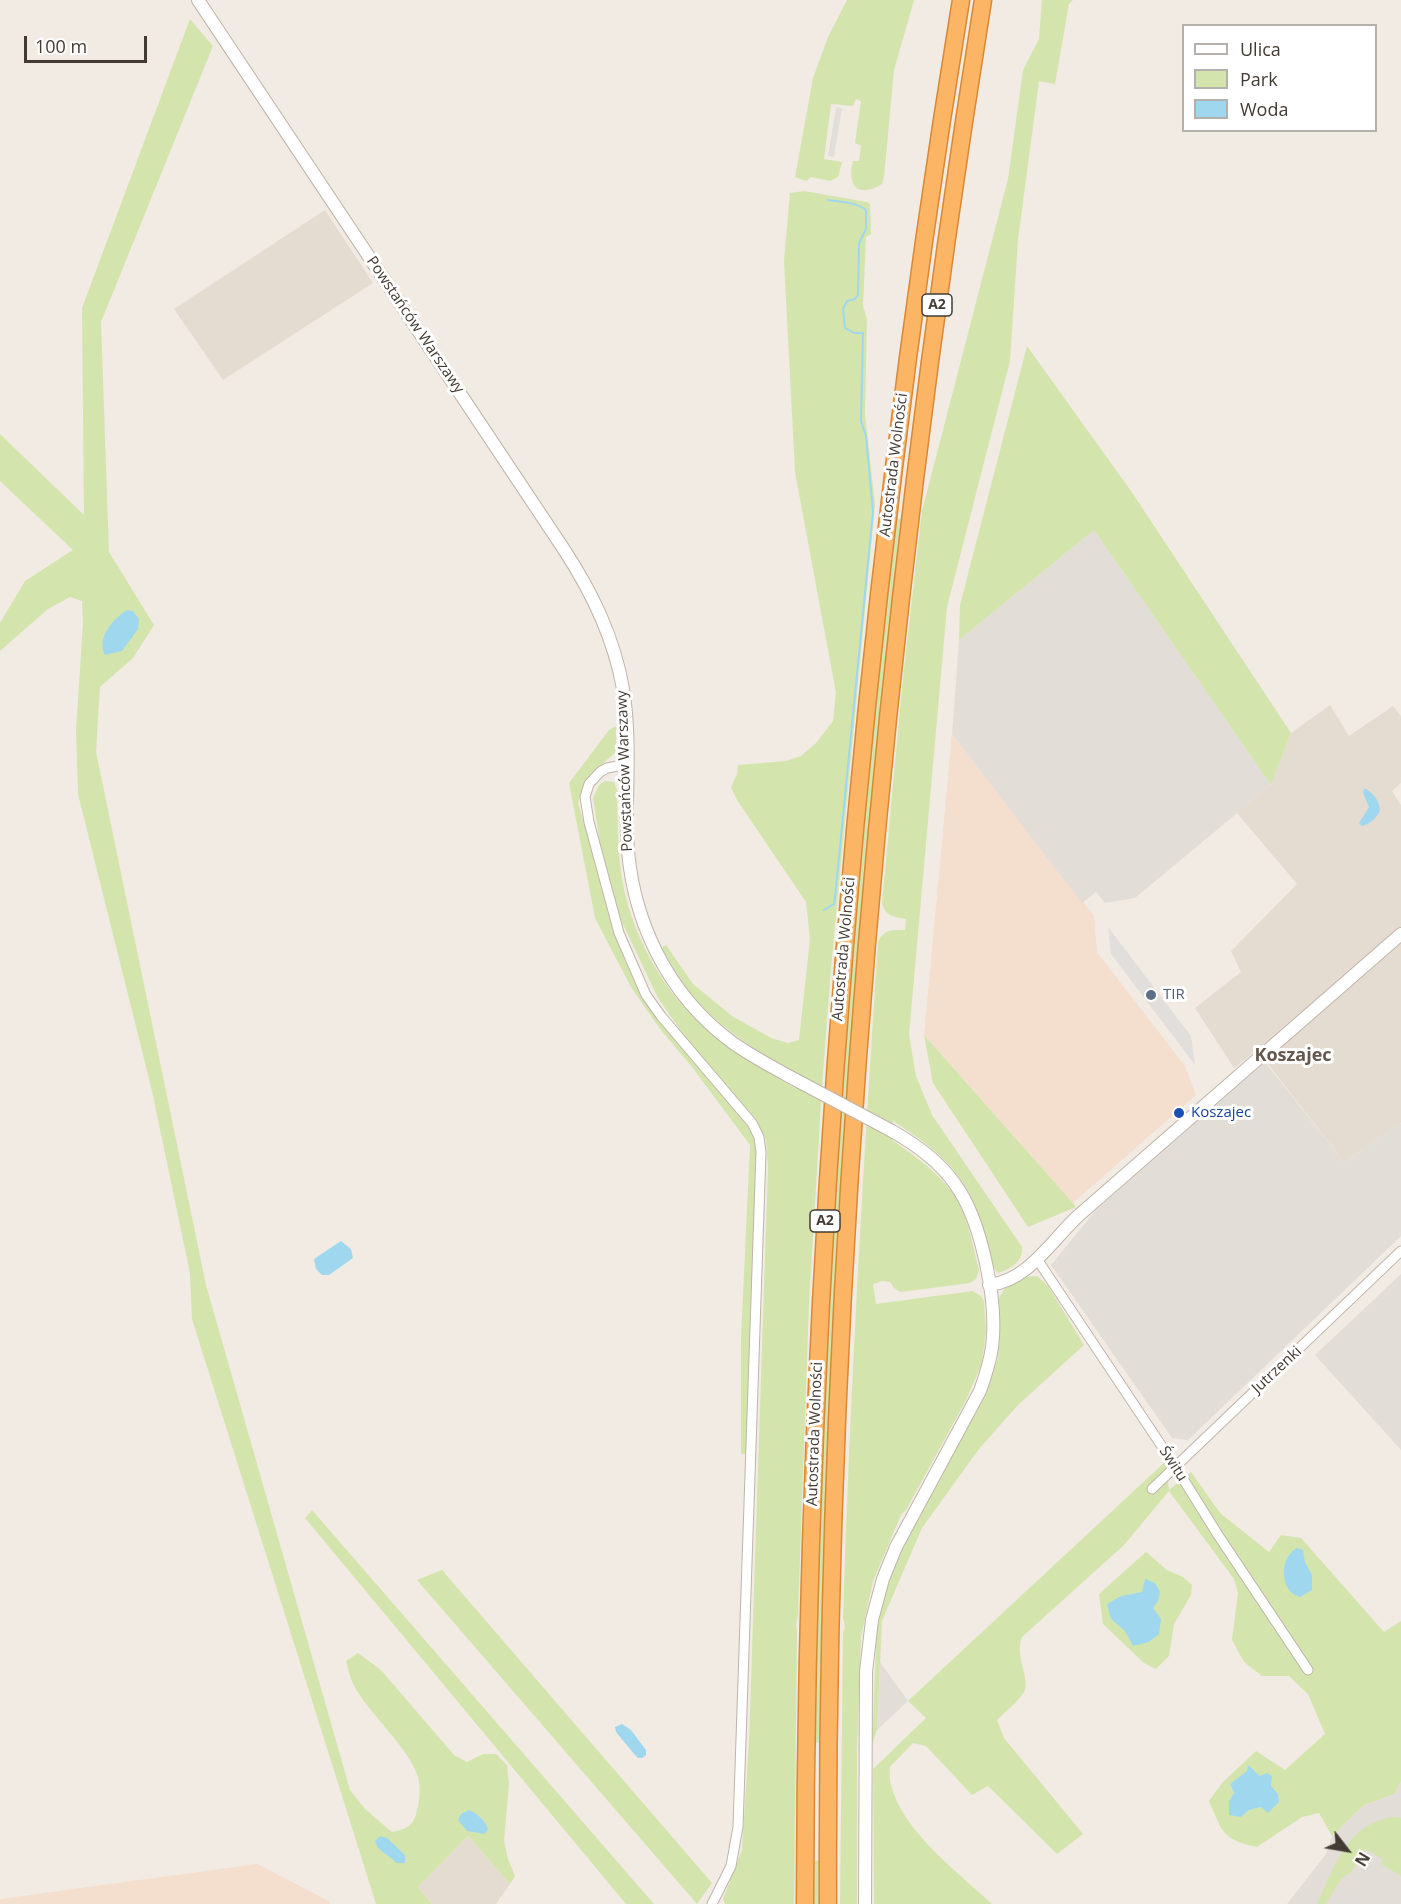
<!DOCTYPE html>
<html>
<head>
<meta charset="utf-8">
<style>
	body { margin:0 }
	#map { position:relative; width:1401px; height:1904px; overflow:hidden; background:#f1ebe3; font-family:"Open Sans",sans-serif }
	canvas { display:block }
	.legend { position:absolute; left:1182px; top:24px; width:195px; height:108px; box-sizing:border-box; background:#fff; border:2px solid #b4b1ad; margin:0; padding:8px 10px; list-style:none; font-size:18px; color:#433b33 }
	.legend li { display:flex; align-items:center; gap:12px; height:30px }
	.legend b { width:30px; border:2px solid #b4b1ad }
	.north { position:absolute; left:1317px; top:1820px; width:60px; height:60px; -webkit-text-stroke:4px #fff; paint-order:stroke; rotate:121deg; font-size:16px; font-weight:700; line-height:24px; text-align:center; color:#433b33 }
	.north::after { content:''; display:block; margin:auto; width:21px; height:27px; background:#433b33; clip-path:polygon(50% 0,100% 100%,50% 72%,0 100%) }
	.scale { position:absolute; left:24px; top:36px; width:123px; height:27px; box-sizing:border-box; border:3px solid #433b33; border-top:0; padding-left:8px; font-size:18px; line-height:21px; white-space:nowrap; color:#433b33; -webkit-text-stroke:4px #fff; paint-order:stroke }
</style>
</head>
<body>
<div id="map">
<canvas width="1401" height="1904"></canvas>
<ul class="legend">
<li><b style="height:8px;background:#fff"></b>Ulica</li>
<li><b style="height:16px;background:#d3e5ac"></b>Park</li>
<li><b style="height:16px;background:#9fd8ee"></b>Woda</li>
</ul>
<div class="north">N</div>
<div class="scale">100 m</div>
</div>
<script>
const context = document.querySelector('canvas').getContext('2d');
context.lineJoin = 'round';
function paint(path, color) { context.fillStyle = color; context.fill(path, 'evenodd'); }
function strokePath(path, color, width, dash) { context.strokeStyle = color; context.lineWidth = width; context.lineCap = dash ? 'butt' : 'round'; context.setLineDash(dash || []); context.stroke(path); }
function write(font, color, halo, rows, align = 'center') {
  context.font = font + ' "Open Sans",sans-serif'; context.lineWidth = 6; context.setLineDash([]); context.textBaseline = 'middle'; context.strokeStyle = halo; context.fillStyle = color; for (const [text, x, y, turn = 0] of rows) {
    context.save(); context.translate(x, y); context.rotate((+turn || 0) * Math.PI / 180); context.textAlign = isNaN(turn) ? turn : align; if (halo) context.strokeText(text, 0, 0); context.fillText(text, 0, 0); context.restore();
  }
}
const residential = new Path2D(`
	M325,210l48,73 -150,97 -49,-71z
	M1330,705l19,31 44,-30 8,10v67l-9,8 9,14v318l-57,39 -87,-112 -23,18 -39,-60 46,-36 -10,-21 66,-67 -60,-71 34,-28 20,-52z
	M468,1836l42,48 -14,20h-64l-14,-17z`);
const commercial = new Path2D(`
	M952,734l142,182 3,36 88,114 11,29 -123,108 -149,-168z
	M257,1864l72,37 1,3h-330v-5z`);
const industrial = new Path2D(`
	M1094,530l177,255 -136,113 -30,5 -9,-11 -14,11 -130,-169 7,-94z
	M1265,1062l79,100 57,-39v113l-213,204 -16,-2 -121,-173 45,-55z
	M1401,1274v176l-86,-95z
	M880,1662l28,39 -31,29z
	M1401,1782v122h-114l39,-50 6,-18 32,-31 30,-11z`);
const green = new Path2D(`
	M847,0h67l-20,70 -10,107 -2,7c-25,15 -35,1 -29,-23h6l2,-15 -6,-3 6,-42 -5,-2 -3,7 -22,-2 -7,55 18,3 -4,15 -8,4 -19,-4 -5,4 -11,-4 18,-99 15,-41z
	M1042,0h31l-4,4 -14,80 -16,-3 -21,159 -8,121 -63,246 -38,428 7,41 16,39 90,132c2,13 -12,23 -24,26 -14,-16 -15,-42 -21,-62 -14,-42 -48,-67 -84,-90l-1,19c27,19 58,40 71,72 7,18 11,39 16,58l-3,9 -6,4 -69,9 -7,-4 -4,-6 -8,-1 -9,3 3,20 97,-13 8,5 3,5 2,31 -4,31 -16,37 -60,110 -5,5 -28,66 -12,56 -4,114v153h-17l3,-271 2,-7 -2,-8c7,-226 20,-450 35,-675 5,-14 14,-13 27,-13l1,-11c-12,-2 -21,-3 -24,-16l21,-225 19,-167 86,-332 15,-109 16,-31z
	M190,19l23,27 -112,276 8,230 45,73 -21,33 -33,29 -4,65 110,533 144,505 15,19 27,23c15,-3 22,-6 25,-22 3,-11 4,-25 0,-36 -9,-25 -45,-59 -60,-83 -6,-9 -8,-19 -11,-30l12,-8 23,17 73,85 13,7 16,-8h13l11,11 2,19 -5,57 4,18 7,17 -5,8 -42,-48 -50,51 14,17h-56l-184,-585 -2,-46 -38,-182 -74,-297 -2,-64 7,-106 -1,-23 -12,-4 -22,12 -48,42v-28l25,-42 48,-31 -73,-69v-47l84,81 -2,-207z
	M804,191l63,11 3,2 1,30 -5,3 -3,69 4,13 -2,96 10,89 -44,464 -9,118 -13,218 -11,311 -2,10 1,5 -3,274h-69l-2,-5 19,-49 7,-109 19,-574 -2,-27 -10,-21 -68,-78 -30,-43 -37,-78 -21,-77 -7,-45 6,-13 6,-4 9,1 3,8c1,27 0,55 4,82 8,60 43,123 90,161 26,21 55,38 84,55l1,-15c-39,-22 -79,-46 -107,-82 -10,-13 -19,-29 -28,-43l5,-3 27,39 39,32 39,22 17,5 11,-3 11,-101 -4,-37 -69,-102 -6,-13 6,-13 1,-9 48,-4 15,-5 15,-13 17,-22 3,-28 -41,-221 -11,-211 6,-68z
	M1027,346l104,145 160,242 -20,52 -177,-255 -135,110 1,-35z
	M904,518l-18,175 -63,1049 -9,1 8,-380 39,-549 35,-295z
	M616,726v26c-20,17 -31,26 -38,51l46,156 16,33 13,21 98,117 6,21 -10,303h-6v-116l9,-193 -58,-78 -32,-38 -29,-42 -36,-69 -26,-135 40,-53z
	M924,1035l149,168 3,4 -48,20 -95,-144z
	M1037,1276l11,10 36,59 -66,60 -39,44 -57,79 -40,93 -5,109 -5,14 5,-120 10,-39 13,-32 87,-166 11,-29 1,-60 6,-10 19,-11z
	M1166,1461l3,29 22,-18 29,41 49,39 12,-17 20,3 83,94 17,-11v161l-7,12 -30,11 -32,31 -13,-23 -17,4 -45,30c-35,-7 -35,-16 -48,-46l13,-18 34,-32 29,19 40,-36 -17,-40 -19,-18h-27l-18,-14 -12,-22 6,-47 -4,-14 -65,-88 -45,54 -102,92c-8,20 9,42 2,55 -6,10 -19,20 -27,28l7,18 79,96 -26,20 -69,-68 -16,9 -46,-49 -13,-3 -23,24c0,5 -1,12 1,18 12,47 67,87 101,119h-118l-1,-135 53,-51 -18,-17zM1248,1766l30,28 -17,13 -12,3 -8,7 -12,-16 5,-8 -4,-9 18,-13z
	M312,1510l342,394h-28l-321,-386z
	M1146,1552l21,18 16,7 9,8 -1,10 -17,29 -5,32 -13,13 -12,-6 -41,-39 -4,-30z
	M442,1570l270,313 -15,21 -280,-324z
	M1394,1817l7,1v58l-20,-12 2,-5 -18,-10 -13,22 -11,8 -15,25h-9c18,-38 30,-81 77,-87z
	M822,1860l2,44h-14l3,-43z`);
const parking = new Path2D(`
	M836,107l6,1 -8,49 -6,-1z
	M1108,927l83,109 4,29 -84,-111z`);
const water = new Path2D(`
	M127,610l6,1 6,8 -1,10 -16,22 -17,4c-9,-17 8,-36 22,-45z
	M1364,789h2c8,5 13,11 14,21 -2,7 -11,15 -18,16l-3,-3 10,-16 -6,-14z
	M341,1241l10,8 2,9 -24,17h-7l-6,-6 -2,-10z
	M1297,1548l6,2 2,12 7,13v15l-12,7c-21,-5 -21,-40 -3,-49z
	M1145,1579l10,4 5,9 -2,9 -5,7 8,11 -2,15 -10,8 -16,4 -8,-15 -14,-12 -4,-15 14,-8 21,-4z
	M622,1724l9,6 15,20v5l-4,3h-4l-3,-3 -19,-23 -1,-5z
	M1248,1765l12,11 7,-3 5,3 -1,10 7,8 1,8 -11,11 -7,-6 -12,3 -8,7 -12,-2v-14l5,-8 -4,-9 17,-13z
	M469,1810c8,3 18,12 19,20l-4,4 -17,-3 -9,-11 3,-6z
	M380,1836l7,2 18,17v8h-8l-19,-15 -3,-7z`);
const stream = new Path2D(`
	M824,910l10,-6 1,-7 38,-385 -7,-76 -5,-15 2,-88h-9l-9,-5 -2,-19 4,-8 8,-2 3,-4 1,-52 7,-14v-19c-10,-8 -25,-8 -38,-10`);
const minor = new Path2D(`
	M628,764l-21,4 -7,4 -11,12 -4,13 4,25 30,111 27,62 15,21 91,107 7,14 2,15 -23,675 -7,39 -19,38
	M1037,1259l138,207 43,69 90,135
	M1152,1489l249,-238`);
const tertiary = new Path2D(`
	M198,0l365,548c29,44 51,89 60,141 8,48 3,98 4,146 3,82 39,159 106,208 20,14 41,25 63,37
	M989,1285c39,-4 63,-45 89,-69l323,-282
	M865,1904l1,-232 6,-52 11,-41 13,-32 84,-156c5,-14 10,-29 12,-44 6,-44 -10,-126 -37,-163 -16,-23 -38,-39 -63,-53`);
const motorway = new Path2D(`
	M805,1904c1,-638 53,-1275 156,-1904
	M828,1904c-3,-637 54,-1275 155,-1904`);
const tertiaryBridge = new Path2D(`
	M796,1080l96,51`);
const markers = [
	[1151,995,6,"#5c6f8a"],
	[1179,1113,6,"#1a4fb4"]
];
const shields = [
	[937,305,30],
	[825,1221,30]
];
const shieldNames = [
	["A2",937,305],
	["A2",825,1221]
];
const streetNames = [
	["Powstańców Warszawy",415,325,56],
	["Autostrada Wolności",894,465,-83],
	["Powstańców Warszawy",625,771,-92],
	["Autostrada Wolności",844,949,-85],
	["Jutrzenki",1277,1370,-43],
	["Autostrada Wolności",815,1434,-88],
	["Świtu",1173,1464,57]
];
const serviceNames = [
	["TIR",1163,995]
];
const transitNames = [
	["Koszajec",1191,1113]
];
const quarterNames = [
	["Koszajec",1293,1056]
];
paint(residential, '#e5dcd1');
paint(commercial, '#f4dfce');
paint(industrial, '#e3ddd8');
paint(green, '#d3e5ac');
paint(parking, '#e2dedc');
paint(water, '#9fd8ee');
strokePath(stream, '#9fd8ee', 2);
strokePath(minor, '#bfb4a9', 11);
strokePath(tertiary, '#bfb4a9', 14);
strokePath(motorway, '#d98835', 19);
strokePath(minor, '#fff', 9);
strokePath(tertiary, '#fff', 12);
strokePath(motorway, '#fbb564', 16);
strokePath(tertiaryBridge, '#bfb4a9', 14, []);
strokePath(tertiaryBridge, '#fff', 12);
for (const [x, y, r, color] of markers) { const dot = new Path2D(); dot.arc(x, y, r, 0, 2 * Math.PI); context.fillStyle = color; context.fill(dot); strokePath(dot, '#fff', 2); }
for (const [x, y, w] of shields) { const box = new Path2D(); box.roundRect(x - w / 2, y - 11, w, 22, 4.5); context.fillStyle = '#fff'; context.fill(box); strokePath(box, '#433b33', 1.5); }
write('bold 14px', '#433b33', null, shieldNames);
write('15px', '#433b33', '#fff', streetNames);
write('15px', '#4e5e75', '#fff', serviceNames, 'left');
write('15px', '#164399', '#fff', transitNames, 'left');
write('bold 18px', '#65574b', '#fff', quarterNames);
</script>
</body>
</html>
